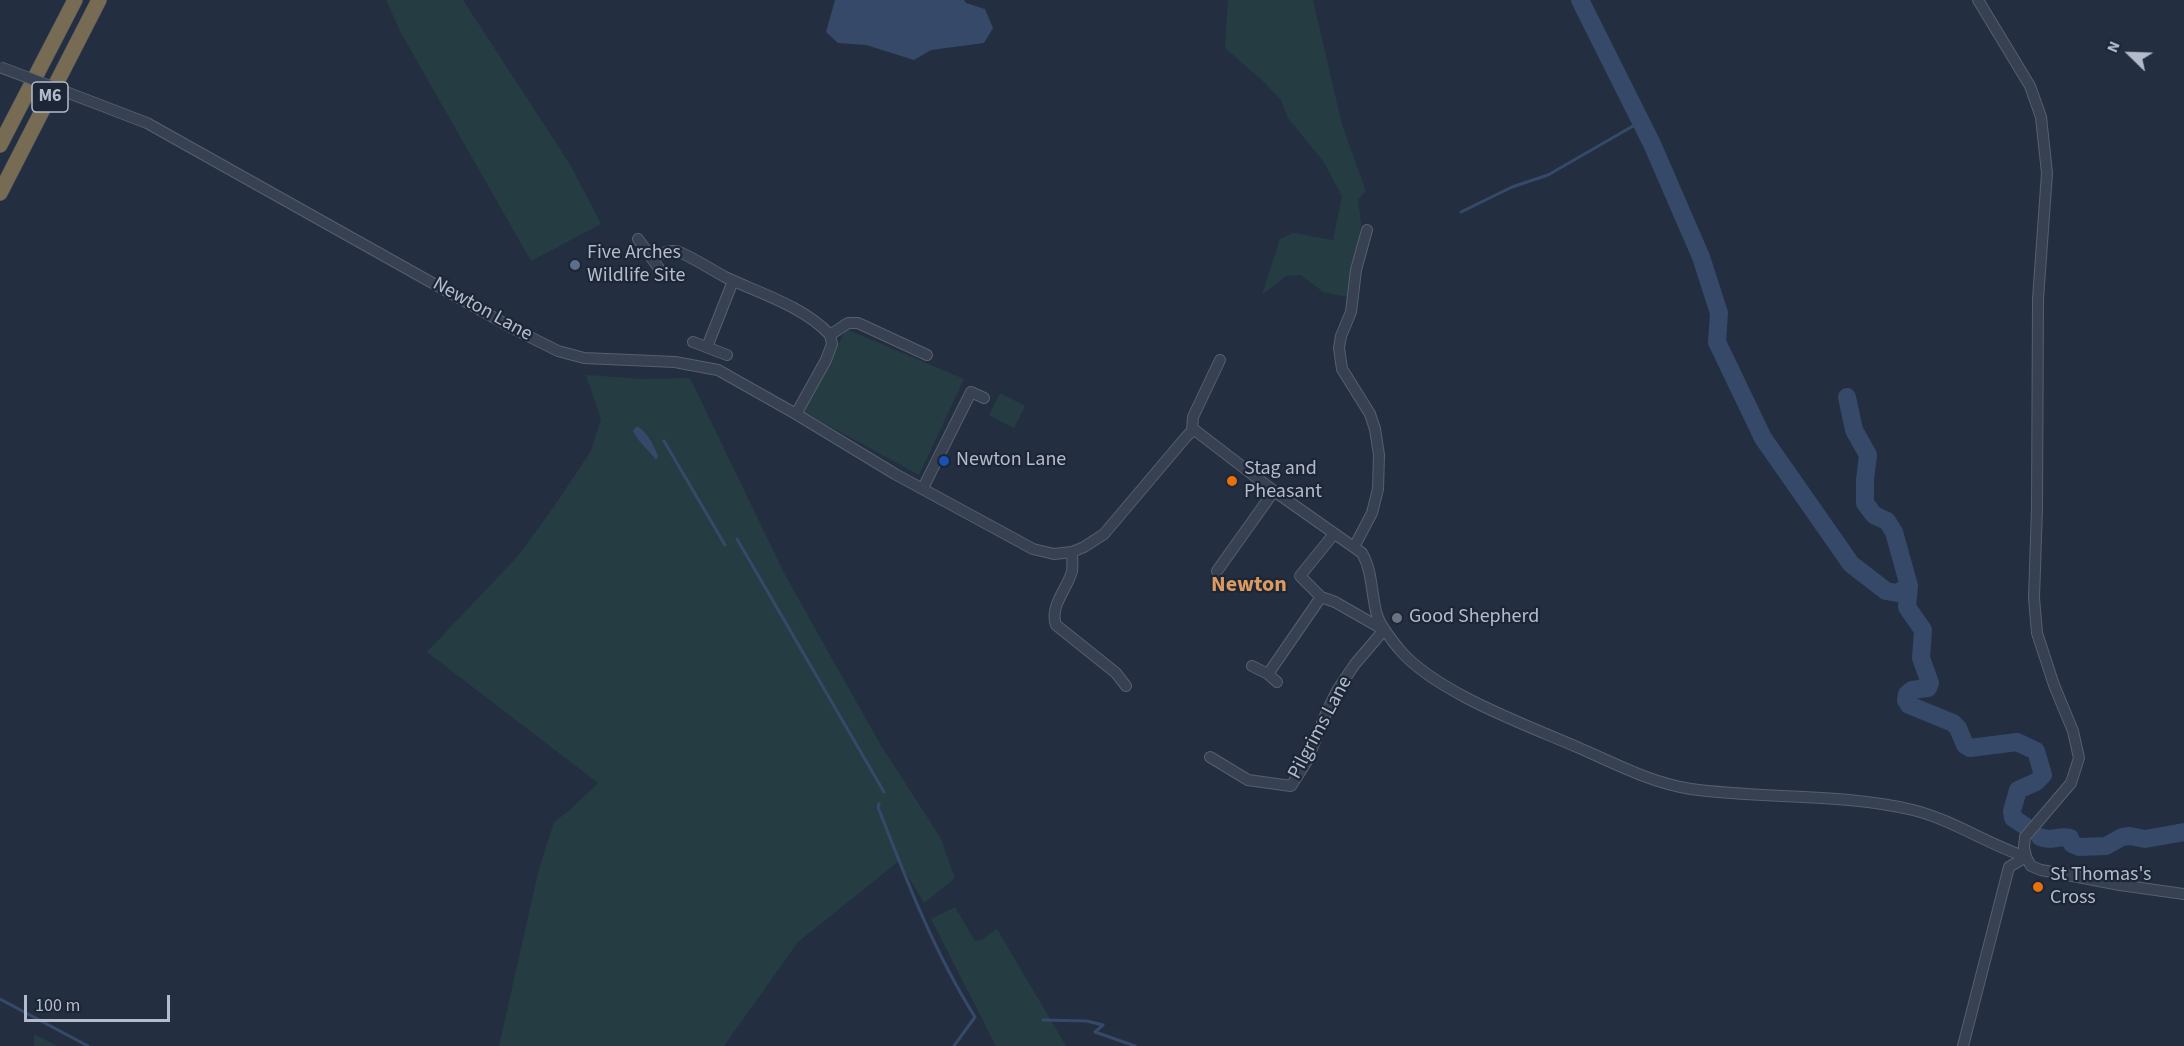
<!DOCTYPE html>
<html>
<head>
<meta charset="utf-8">
<style>
	body { margin:0 }
	#map { position:relative; width:2184px; height:1046px; overflow:hidden; background:#232f41; font-family:"Source Sans 3",sans-serif }
	canvas { display:block }
	.north { position:absolute; left:2100px; top:24px; width:60px; height:60px; -webkit-text-stroke:4px #1c2636; paint-order:stroke; rotate:293deg; font-size:16px; font-weight:700; line-height:24px; text-align:center; color:#b4bccb }
	.north::after { content:''; display:block; margin:auto; width:21px; height:27px; background:#b4bccb; clip-path:polygon(50% 0,100% 100%,50% 72%,0 100%) }
	.scale { position:absolute; left:24px; top:995px; width:146px; height:27px; box-sizing:border-box; border:3px solid #b4bccb; border-top:0; padding-left:8px; font-size:18px; line-height:21px; white-space:nowrap; color:#b4bccb; -webkit-text-stroke:4px #1c2636; paint-order:stroke }
</style>
</head>
<body>
<div id="map">
<canvas width="2184" height="1046"></canvas>
<div class="north">N</div>
<div class="scale">100 m</div>
</div>
<script>
const context = document.querySelector('canvas').getContext('2d');
context.lineJoin = 'round';
function paint(path, color) { context.fillStyle = color; context.fill(path, 'evenodd'); }
function strokePath(path, color, width, dash) { context.strokeStyle = color; context.lineWidth = width; context.lineCap = dash ? 'butt' : 'round'; context.setLineDash(dash || []); context.stroke(path); }
function write(font, color, halo, rows, align = 'center') {
  context.font = font + ' "Source Sans 3",sans-serif'; context.lineWidth = 4.5; context.setLineDash([]); context.textBaseline = 'middle'; context.strokeStyle = halo; context.fillStyle = color; for (const [text, x, y, turn = 0] of rows) {
    context.save(); context.translate(x, y); context.rotate((+turn || 0) * Math.PI / 180); context.textAlign = isNaN(turn) ? turn : align; if (halo) context.strokeText(text, 0, 0); context.fillText(text, 0, 0); context.restore();
  }
}
const green = new Path2D(`
	M386,0h77l108,166 30,58 -70,37 -130,-228z
	M1228,0h85l29,125 24,66 -8,8 3,26 -13,72 -25,-5 -22,-17 -15,1 -24,19 18,-56 13,-6 40,7 9,-44 -19,-35 -35,-43 -7,-18 -17,-18 -39,-34z
	M846,329l118,50 -45,96 -115,-63z
	M586,375l59,4 45,-1 95,197 95,169 60,93 15,41 -31,25 -25,-42 -101,81 -74,104h-225l40,-177 15,-47 16,-12 28,-27 -171,-131 91,-96 35,-48 38,-57 10,-32z
	M1000,393l25,13 -11,22 -25,-13z
	M955,907l20,34 6,-1 16,-11 69,117h-70l-65,-127z
	M34,1034l23,12h-23z`);
const water = new Path2D(`
	M835,0h129l2,3 19,6 8,19 -9,15 -53,7 -17,10 -48,-15 -28,-2 -12,-11z
	M637,426c11,7 16,18 21,30l-2,4c-7,-10 -18,-18 -23,-29z`);
const stream = new Path2D(`
	M1461,212l51,-25 36,-12 92,-53
	M664,441l61,104
	M737,539l147,253
	M879,804l-1,3c28,72 56,145 97,210l-21,29
	M0,999l88,47
	M1043,1020l44,1 16,4 -8,7 40,14`);
const river = new Path2D(`
	M1580,0l72,144 49,113 18,56 -2,29 46,96 88,126 35,27 11,2 12,-7 -2,21 16,23 -2,28 9,25 -2,5 -16,2 -5,4 -1,6 3,5 44,18 5,5 7,17 5,3 47,-6 19,9 7,24 -7,7 -18,8 -6,21 1,7 12,8
	M1847,397l7,33 14,25 -3,25v23l9,12 13,6 7,11 15,54
	M2040,837c10,5 19,-2 30,1l2,6 7,3 27,-1 16,-9 8,-1 15,3 39,-7`);
const minor = new Path2D(`
	M1978,0l52,86 11,31 6,56 -9,126 -1,209 -3,90 3,35 17,52 19,46 6,27 -8,25 -46,54 -1,10 2,10 5,9 10,4 79,15 64,9
	M87,100l60,23 371,208 40,20 26,7 91,4 43,8 78,44 99,60 138,75 21,5 18,-2 12,-5 20,-13 82,-97 6,-6h4l78,60 88,62c11,19 9,42 15,62 4,12 14,24 22,34 36,43 125,75 178,98 37,16 74,36 114,42 72,10 152,4 222,21 40,10 74,34 113,47
	M638,239l25,35
	M652,257c9,-3 18,-8 27,-5 13,5 33,18 46,25 34,16 80,30 105,58
	M830,335l18,-12h10l69,32
	M693,342l34,13
	M707,347l26,-66
	M796,414l30,-54 6,-16 -2,-9
	M1192,431l1,-14 27,-57
	M923,488l48,-96 13,6
	M1354,547l18,-34 6,-24 1,-34 -4,-26 -5,-15 -28,-45 -3,-21 2,-12 10,-24 5,-42 11,-40
	M1072,552c0,6 1,13 0,19 -4,17 -23,35 -16,54l60,48 10,13
	M1217,571l57,-80
	M1252,666l16,8 9,8
	M1268,674l53,-77
	M1210,757l38,23 43,6 16,-25 20,-50 11,-22 17,-25 29,-34 -49,-28 -14,-5 -21,-21 34,-42
	M1963,1046l46,-179 17,-10`);
const highway = new Path2D(`
	M0,145l75,-145
	M0,193l99,-193`);
const minorBridge = new Path2D(`
	M0,67l87,33`);
const markers = [
	[575,265,6,"#5c6f8a"],
	[944,461,6,"#1a4fb4"],
	[1232,481,6,"#e8710a"],
	[1397,618,6,"#6b7280"],
	[2038,887,6,"#e8710a"]
];
const shields = [
	[50,97,36]
];
const shieldNames = [
	["M6",50,97]
];
const poiNames = [
	["Five Arches",587,254],
	["Wildlife Site",587,277],
	["Newton Lane",956,461],
	["Stag and",1244,470],
	["Pheasant",1244,493],
	["Good Shepherd",1409,618],
	["St Thomas's",2050,876],
	["Cross",2050,899]
];
const streetNames = [
	["Newton Lane",482,310,29],
	["Pilgrims Lane",1321,728,-62]
];
const quarterNames = [
	["Newton",1249,586]
];
paint(green, '#253d42');
paint(water, '#364969');
strokePath(stream, '#364969', 3);
strokePath(river, '#364969', 18);
strokePath(minor, '#555f6e', 12);
strokePath(highway, '#424c5b', 16);
strokePath(minor, '#384151', 10);
strokePath(highway, '#776b54', 15);
strokePath(minorBridge, '#555f6e', 12, []);
strokePath(minorBridge, '#384151', 10);
for (const [x, y, r, color] of markers) { const dot = new Path2D(); dot.arc(x, y, r, 0, 2 * Math.PI); context.fillStyle = color; context.fill(dot); strokePath(dot, '#1c2636', 2); }
for (const [x, y, w] of shields) { const box = new Path2D(); box.roundRect(x - w / 2, y - 15, w, 30, 4.5); context.fillStyle = '#1c2636'; context.fill(box); strokePath(box, '#b4bccb', 1.5); }
write('bold 18px', '#b4bccb', null, shieldNames);
write('20px', '#b4bccb', '#1c2636', poiNames, 'left');
write('20px', '#b4bccb', '#1c2636', streetNames);
write('bold 22px', '#dc9a5e', '#1c2636', quarterNames);
</script>
</body>
</html>
